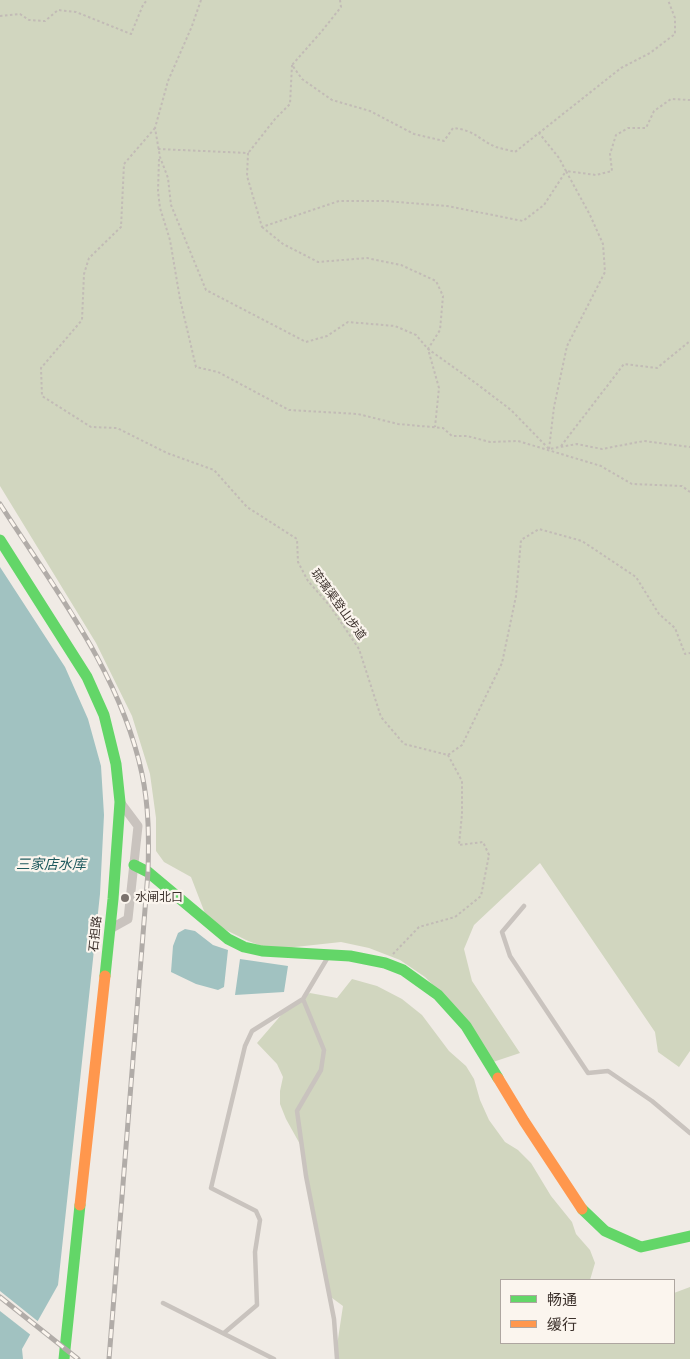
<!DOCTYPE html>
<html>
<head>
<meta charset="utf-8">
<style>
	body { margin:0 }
	#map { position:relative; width:690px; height:1359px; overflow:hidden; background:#f0ebe5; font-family:"DM Sans","Noto Sans SC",sans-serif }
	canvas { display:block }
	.legend { position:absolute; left:500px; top:1279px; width:175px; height:65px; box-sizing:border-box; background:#fbf5ee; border:1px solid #aea6a0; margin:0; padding:6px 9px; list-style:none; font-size:15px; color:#3b302b }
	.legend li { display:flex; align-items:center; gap:10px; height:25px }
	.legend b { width:25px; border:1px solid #aea6a0 }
</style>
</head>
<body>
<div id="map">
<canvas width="690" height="1359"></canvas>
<ul class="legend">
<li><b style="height:6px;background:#63d668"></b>畅通</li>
<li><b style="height:6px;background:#ff974d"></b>缓行</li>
</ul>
</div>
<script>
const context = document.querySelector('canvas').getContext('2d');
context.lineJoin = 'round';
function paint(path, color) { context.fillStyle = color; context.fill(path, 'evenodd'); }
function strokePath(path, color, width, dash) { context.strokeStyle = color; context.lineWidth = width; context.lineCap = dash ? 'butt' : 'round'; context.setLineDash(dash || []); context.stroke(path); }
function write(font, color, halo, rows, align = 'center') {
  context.font = font + ' "DM Sans","Noto Sans SC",sans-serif'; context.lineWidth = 4.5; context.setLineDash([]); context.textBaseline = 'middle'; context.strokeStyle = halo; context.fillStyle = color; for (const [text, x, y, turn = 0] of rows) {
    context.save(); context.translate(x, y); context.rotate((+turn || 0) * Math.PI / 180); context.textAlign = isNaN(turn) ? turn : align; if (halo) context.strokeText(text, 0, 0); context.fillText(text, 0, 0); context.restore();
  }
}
const green = new Path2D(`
	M0,0h690v1051l-11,16 -21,-15 -3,-20 -115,-169 -66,62 -10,24 8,32 48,72 -27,9 -42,-59 -26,-26 -25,-17 -31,-12 -28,-6 -46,5 -19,5 -30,-12 -28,-14 -12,-10 -15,-39 -27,-15 -8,-11v-33l-6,-44 -18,-58 -36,-73 -96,-157z
	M352,979l25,7 25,13 20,16 27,36 17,15 8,13 6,21 9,20 16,22 13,8 13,13 20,33 21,26 4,12 14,16 5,13 -5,17h-89v63h173v-50l16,-6v72h-353l-1,-7 7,-46 -15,-11 -27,-149 -15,-27 -6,-15v-13l3,-14 -6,-13 -20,-21 32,-37 21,-13 27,5z`);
const water = new Path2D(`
	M0,567l65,100 23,52 13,47 3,49 -4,79 -42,391 -36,64 1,10h-23z
	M185,929l10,2 18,14 15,5 -4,37 -6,3 -22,-6 -25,-12 2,-26 5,-13z
	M240,959l48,7 -4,26 -49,3z`);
const pier = new Path2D(`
	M0,1291l40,32 -8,13 -32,-25z`);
const path = new Path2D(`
	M201,0l-9,26 -24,55 -13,47 5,29 8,21 3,27 35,85 100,52 21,-6 21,-14 47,4 21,9 12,14 49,35 34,26 38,39 28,-5 25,5 42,-8 46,6
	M340,0l1,7 -19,24 -30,34 10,14 30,21 38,11 44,23 30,7 9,-13c22,2 26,12 43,19 6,2 13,3 19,5l106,-84 29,-15 25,-19v-16l-7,-18
	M0,16l20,-2 9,6 16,1 13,-11 18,2 55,22 12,-29 4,-5
	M155,128l-31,36 -3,63 -32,31 -5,16 -2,46 -41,48 1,28 49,31 26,1 50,25 47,17 33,37 50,32 1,23 10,19 22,25 29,43 22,68 23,27 44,11 14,-10 40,-82 14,-67 5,-56 18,-11 43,12 54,36 23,37 16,14 10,26 5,-1
	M158,149l90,4 -1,23 15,51 77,-26h46l62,5 76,15 21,-16 22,-34 -7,-13 -20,-25
	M249,152l26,-33 15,-15 2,-39
	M159,159l-1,32 2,17 10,32 10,59 16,68 22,5 71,38 69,4 40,10 45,4 9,8h15l23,6 28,-1 83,25 31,18 50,2 8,6
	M262,227l21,17 35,18 49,-4 34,7 35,16 7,15 -3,34 -12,19 11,39 -4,39
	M561,446l63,-82 33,4 33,-27
	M549,449l5,-42 13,-61 38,-74 -2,-28 -13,-29 -24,-44 30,4 16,-4 -2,-17 6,-19 12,-7h18l8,-17 17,-12 19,1
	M393,954l26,-27 36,-10 26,-21 8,-41 -6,-13 -24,3 3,-31v-33l-14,-26`);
const lane = new Path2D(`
	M524,906l-22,26 8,24 78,117 20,-2 44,30 38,32
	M328,957l-25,42 21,51 -3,20 -24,41 9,65 28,143 3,40
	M163,1303l111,56
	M224,1333l33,-28 -2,-53 5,-32 -4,-9 -45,-23 34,-142 7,-15 51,-32`);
const street = new Path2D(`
	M110,929l18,-10 10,-93 -18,-24`);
const fast = new Path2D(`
	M0,540l87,137 17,38 12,49 4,38 -7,97 -8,77
	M134,865l14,7 80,67 16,8 18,4 88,5 35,7 18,7 35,25 28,31 32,52
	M582,1209l23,22 36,16 49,-11
	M64,1359l16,-154`);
const slow = new Path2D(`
	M498,1078l26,43 58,88
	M80,1205l25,-229`);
const rail = new Path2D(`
	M0,504c54,84 121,170 142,270 7,33 7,65 6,98l-39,487
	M0,1297l78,62`);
const markers = [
	[125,898,5,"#7a716c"]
];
const streetNames = [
	["琉璃渠登山步道",338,605,54],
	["石担路",96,934,-84]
];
const poiNames = [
	["水闸北口",135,898]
];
const waterNames = [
	["三家店水库",51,865]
];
paint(green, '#d1d6bf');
paint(water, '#a1c2c1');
paint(pier, '#f0ebe5');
strokePath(path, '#c2bbb6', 2, [2.5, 2.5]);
strokePath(lane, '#c9c3be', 4.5);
strokePath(street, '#c9c3be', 9);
strokePath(fast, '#63d668', 11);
strokePath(slow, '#ff974d', 11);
strokePath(rail, '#b1aca8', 5);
strokePath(rail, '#fbf5ee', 3, [9]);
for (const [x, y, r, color] of markers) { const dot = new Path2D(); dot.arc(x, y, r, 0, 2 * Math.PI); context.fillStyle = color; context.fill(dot); strokePath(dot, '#fbf5ee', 2); }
write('12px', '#3b302b', '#fbf5ee', streetNames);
write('12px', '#3b302b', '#fbf5ee', poiNames, 'left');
write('italic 14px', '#1f5a5e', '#fbf5ee', waterNames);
</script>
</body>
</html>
